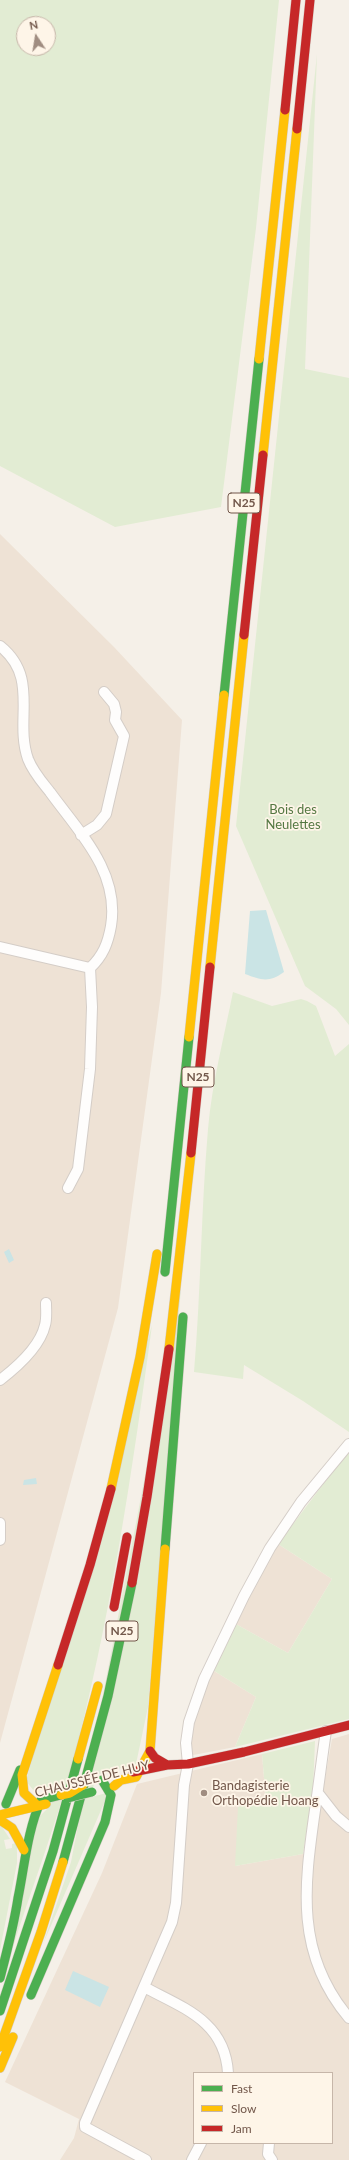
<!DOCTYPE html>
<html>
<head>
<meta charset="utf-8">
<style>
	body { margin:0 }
	#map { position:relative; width:349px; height:2160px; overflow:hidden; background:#f5f0e8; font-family:Lato,sans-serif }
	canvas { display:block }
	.legend { position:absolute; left:193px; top:2072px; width:140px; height:72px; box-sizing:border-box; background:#fef5e8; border:1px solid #c6b6a9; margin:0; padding:5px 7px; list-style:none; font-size:12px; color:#72574a }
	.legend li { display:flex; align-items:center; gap:8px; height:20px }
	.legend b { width:20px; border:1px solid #c6b6a9 }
	.north { position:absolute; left:16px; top:16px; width:40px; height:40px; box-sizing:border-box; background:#fef5e8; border:1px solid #c6b6a9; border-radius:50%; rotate:348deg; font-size:11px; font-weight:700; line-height:16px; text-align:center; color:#72574a }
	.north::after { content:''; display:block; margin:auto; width:14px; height:18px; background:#a08d81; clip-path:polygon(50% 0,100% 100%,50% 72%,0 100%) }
</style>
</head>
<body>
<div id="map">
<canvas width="349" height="2160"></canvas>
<ul class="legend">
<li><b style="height:5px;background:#4caf50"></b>Fast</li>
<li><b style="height:5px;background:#ffc107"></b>Slow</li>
<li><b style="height:5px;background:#c62828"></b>Jam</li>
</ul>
<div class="north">N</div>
</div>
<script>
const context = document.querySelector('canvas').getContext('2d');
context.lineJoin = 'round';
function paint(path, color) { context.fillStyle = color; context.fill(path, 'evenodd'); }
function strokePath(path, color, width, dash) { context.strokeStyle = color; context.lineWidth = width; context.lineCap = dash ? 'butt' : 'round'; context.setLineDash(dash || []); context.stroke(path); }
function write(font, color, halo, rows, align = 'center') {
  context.font = font + ' Lato,sans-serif'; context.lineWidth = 3.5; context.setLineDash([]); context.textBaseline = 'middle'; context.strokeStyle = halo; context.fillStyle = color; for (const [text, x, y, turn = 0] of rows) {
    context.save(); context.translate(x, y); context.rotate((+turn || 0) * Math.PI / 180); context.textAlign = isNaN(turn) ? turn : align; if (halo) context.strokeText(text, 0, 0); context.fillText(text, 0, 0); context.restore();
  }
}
const residential = new Path2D(`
	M0,534l114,113 68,73 -21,273 -43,315 -118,435z
	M278,1544l54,35 -44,74 -54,-30z
	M211,1669l45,28 -21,50 -47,9 5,-38z
	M349,1734v426h-289l14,-22 5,-19 -74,-37 97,-209 35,-89 125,-30 4,47 -31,65 68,-12 9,-3 20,-112zM194,2073h138v70h-138z`);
const green = new Path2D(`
	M0,0h279l-23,228 -35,279 -106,20 -115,-61zM24,24h24v24h-24z
	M317,54l-12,315 44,9v647l-13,-16 -31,-23 -69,-160z
	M233,992l39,14 29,-7 6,2 9,5 19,50 14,-12v388l-46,-31 -59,-36 -1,14 -49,-7c7,-81 7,-162 14,-243 4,-46 16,-92 25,-137z
	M181,1288l-33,419 -12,57 -40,11 -5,22 16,-4 1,1 -65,150 28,-82z
	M152,1325c-20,149 -42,298 -81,444 -17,61 -40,121 -59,181l25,-131 12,-12 15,-25 -30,9 -8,-10z
	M349,1450v269l-114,28 21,-50 -45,-28 23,-46 54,30 44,-74 -54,-35z
	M315,1741l-2,49 -10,64 -68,12 3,-59 28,-6 -4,-47z
	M0,1824l10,15 -6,1 2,9 6,-1v-4l5,-1v20l-17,87z`);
const water = new Path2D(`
	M266,910l18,62c-15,11 -23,8 -39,2l5,-63z
	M9,1249l5,11 -5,3 -5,-11z
	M36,1478l1,6 -14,1 1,-5z
	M73,1971l36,16 -9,20 -35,-17z`);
const street = new Path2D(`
	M0,646c40,32 14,73 28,113 5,13 14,23 22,33 29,40 70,80 61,134 -3,17 -8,30 -21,42
	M81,835l16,-10 9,-11 18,-78 -9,-16 1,-8 -2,-8 -10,-12
	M0,947l90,21
	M68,1188l10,-19 12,-100 2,-62 -2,-39
	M0,1380c17,-13 40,-33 45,-55 2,-7 1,-15 1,-22
	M0,1523v17
	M326,1731c-4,26 -7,53 -11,79 -11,77 -20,144 34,208
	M318,1793l18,23 13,11
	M144,1987c39,21 81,34 84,86
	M269,2143l-1,11 4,6
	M146,2160l-61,-33v-4l87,-201 4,-19 8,-118 4,-21 -2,-21 3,-21 15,-43 40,-83 26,-48 31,-46 48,-58
	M192,2160l9,-17`);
const fast = new Path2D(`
	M224,695l35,-336
	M165,1272l24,-235
	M165,1549l18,-232
	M6,1804l14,-34
	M63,1862l45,-166 24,-113
	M0,1978c7,-27 14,-53 18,-80 7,-34 9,-66 23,-98l20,-5
	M31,1995l74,-173 6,-27 -9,-15
	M0,2011l53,-160 25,-92`);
const slow = new Path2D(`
	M259,359l26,-249
	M263,455l34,-326
	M210,967l34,-332
	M189,1037l35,-342
	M169,1349l22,-196
	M111,1489l29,-132 17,-103
	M78,1759l20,-73
	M114,1786l7,-6 15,-3 14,-26 15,-202
	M38,1806l-14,-13 -2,-18 36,-110
	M0,1815l46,-11
	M0,1820l12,8 12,22
	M0,2047l41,-115 22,-70
	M0,2068l13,-31`);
const jam = new Path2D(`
	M285,110l11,-110
	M297,129l13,-129
	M244,635l19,-180
	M191,1153l19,-186
	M132,1583l15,-86 22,-148
	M114,1607l13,-70
	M58,1665l32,-100 21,-76
	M150,1751l5,7 12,7
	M133,1772l34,-7 21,-1 56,-12 105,-27`);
const fastBridge = new Path2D(`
	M68,1798l24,-6`);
const slowBridge = new Path2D(`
	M61,1795l9,-2 13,-8`);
const markers = [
	[204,1793,4,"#a08d81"]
];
const shields = [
	[244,503,32],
	[198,1077,32],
	[122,1631,32]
];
const shieldNames = [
	["N25",244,503],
	["N25",198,1077],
	["N25",122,1631]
];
const parkNames = [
	["Bois des",293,810],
	["Neulettes",293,825]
];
const streetNames = [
	["CHAUSSÉE DE HUY",92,1779,-14]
];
const poiNames = [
	["Bandagisterie",212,1786],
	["Orthopédie Hoang",212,1801]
];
paint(residential, '#eee2d5');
paint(green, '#e2ecd3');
paint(water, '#cae4e5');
strokePath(street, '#d4cdc7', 12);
strokePath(fast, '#d4ccc5', 10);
strokePath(slow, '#d4ccc5', 10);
strokePath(jam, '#d4ccc5', 10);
strokePath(street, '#fefdfc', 10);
strokePath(fast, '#4caf50', 9);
strokePath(slow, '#ffc107', 9);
strokePath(jam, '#c62828', 9);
strokePath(fastBridge, '#d4ccc5', 10, []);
strokePath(slowBridge, '#d4ccc5', 10, []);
strokePath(fastBridge, '#4caf50', 9);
strokePath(slowBridge, '#ffc107', 9);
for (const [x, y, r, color] of markers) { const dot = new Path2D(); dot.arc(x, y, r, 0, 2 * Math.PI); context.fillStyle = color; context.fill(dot); strokePath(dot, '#fef5e8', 1.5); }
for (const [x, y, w] of shields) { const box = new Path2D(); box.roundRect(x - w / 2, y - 10, w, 20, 3); context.fillStyle = '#fef5e8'; context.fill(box); strokePath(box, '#72574a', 1); }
write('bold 12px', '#72574a', null, shieldNames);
write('13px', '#547842', '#fef5e8', parkNames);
write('13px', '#72574a', '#fef5e8', streetNames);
write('13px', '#72574a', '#fef5e8', poiNames, 'left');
</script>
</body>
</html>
